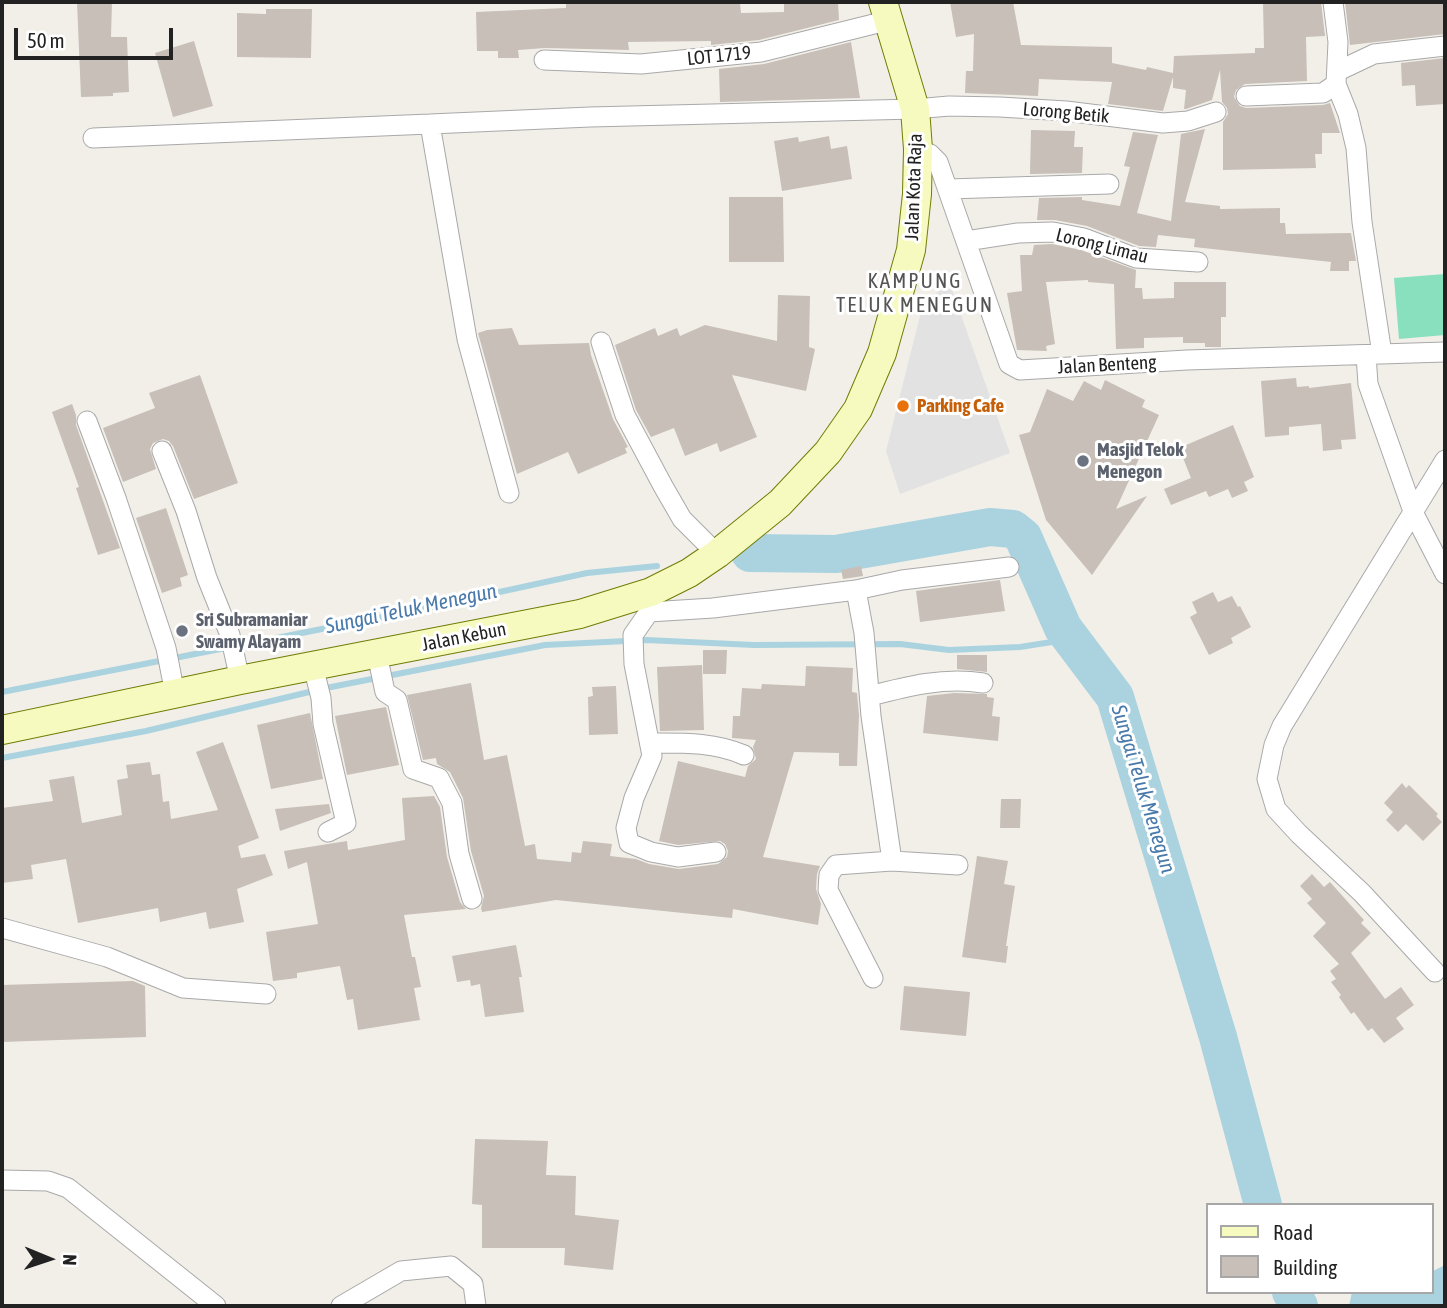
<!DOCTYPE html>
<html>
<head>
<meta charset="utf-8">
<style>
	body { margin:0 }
	#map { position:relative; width:1447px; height:1308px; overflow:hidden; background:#f2efe9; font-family:"Asap Condensed",sans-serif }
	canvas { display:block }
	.frame { position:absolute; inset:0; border:4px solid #222; pointer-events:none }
	.legend { position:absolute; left:1206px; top:1203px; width:228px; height:91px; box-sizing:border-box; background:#fff; border:2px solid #a7a7a7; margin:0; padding:9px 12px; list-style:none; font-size:21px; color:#222 }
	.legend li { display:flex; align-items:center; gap:14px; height:35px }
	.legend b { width:35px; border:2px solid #a7a7a7 }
	.north { position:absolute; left:14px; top:1224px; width:70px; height:70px; -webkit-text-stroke:5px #fff; paint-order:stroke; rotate:92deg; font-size:19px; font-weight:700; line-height:28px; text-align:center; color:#222 }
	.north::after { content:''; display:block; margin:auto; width:24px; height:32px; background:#222; clip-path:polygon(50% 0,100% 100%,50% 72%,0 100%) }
	.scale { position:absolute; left:14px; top:28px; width:159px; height:32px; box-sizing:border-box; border:4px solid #222; border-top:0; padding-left:9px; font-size:21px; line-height:24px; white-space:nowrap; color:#222; -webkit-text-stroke:5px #fff; paint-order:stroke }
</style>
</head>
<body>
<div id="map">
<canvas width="1447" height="1308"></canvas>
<div class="frame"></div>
<ul class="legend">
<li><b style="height:9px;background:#f7fabf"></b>Road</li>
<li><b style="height:19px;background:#c7bfb8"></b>Building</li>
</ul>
<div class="north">N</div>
<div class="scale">50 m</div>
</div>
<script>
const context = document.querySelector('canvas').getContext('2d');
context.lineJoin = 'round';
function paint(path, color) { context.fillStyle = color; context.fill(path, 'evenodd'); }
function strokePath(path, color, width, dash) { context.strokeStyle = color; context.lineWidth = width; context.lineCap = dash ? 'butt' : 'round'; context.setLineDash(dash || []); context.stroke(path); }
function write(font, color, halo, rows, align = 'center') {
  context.font = font + ' "Asap Condensed",sans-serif'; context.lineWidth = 6; context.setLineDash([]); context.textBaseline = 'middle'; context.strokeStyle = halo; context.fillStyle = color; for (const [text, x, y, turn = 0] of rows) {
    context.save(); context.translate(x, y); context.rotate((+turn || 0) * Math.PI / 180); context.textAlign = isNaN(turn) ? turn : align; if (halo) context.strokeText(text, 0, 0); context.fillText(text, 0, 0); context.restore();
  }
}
const pitch = new Path2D(`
	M1445,274v61l-46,4 -5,-61z`);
const parking = new Path2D(`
	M949,281l61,172 -110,41 -14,-43 36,-143z`);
const water = new Path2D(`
	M1445,1265v41h-96l3,-14h79v-20z`);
const stream = new Path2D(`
	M2,692l396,-78 189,-41 70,-7
	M2,758l144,-27 180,-43 219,-43 101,-5 108,5 146,-1 49,6 71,-3 51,-8`);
const river = new Path2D(`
	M750,553l86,1 154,-27 23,2 10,8 40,91 52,69 103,340 45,168
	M1291,1292l8,14`);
const building = new Path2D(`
	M77,2h35l-1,35h16l2,55 -16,1v3l-32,1z
	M590,2h144l6,1 1,10 43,-1v-10h54l1,18 -80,20 -48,5v-4l-83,1 1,8 -84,-2 -27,2 1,8h-21v-7h-21l-1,-39 90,-4v-5z
	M950,2h63l8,43 91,2v16l34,7 1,-3 26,6 1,-17 81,-3v-5h9l-1,-46h58l4,34 -19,1 1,44 -62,3 -9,6 -2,7 6,9 6,2 77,-3 7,-2 10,30h-18v21h-7l1,14 -93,2v-48l5,-8 -1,-6 -5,-6 -2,-32 -8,30 -26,9h-2l2,-19 -13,-2v-11l-10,34 -55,-7 4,-22 -73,-3 -1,17 -73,-3 1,-22h7l1,-37 -18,3z
	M1345,2h100v32l-95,11z
	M266,9h46l-1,49 -74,-1v-44l29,1z
	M194,41l19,65 -40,11 -18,-64z
	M851,42l9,56 -140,4 -1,-33 45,-5z
	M1445,58v46l-29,2 -1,-21 -13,1 -1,-23z
	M1205,129l-20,73 35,4v3l60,-1v15h5l1,11 65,-1 5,28h-7v10h-19l1,-9 -137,-15 1,-8 -37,-4 -2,12 -17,-1 -52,-20 -32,-6h-18l2,-22 43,-1v3l38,6 10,-39 -6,-1 9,-34 25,3 -21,78 34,8 10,-87z
	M1031,130l44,1 -1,16h9l-1,26 -52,1z
	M829,136l2,13 16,-3 5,33 -70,12 -8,-50 24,-4 1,5z
	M729,197h54l1,65h-55z
	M1052,244l29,6 55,20 -1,18h7l1,11 31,-1v-16h52v35h-5v30h-16v-4h-22v-6l-39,1v10l-28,1 -2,-65 -26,-2v-2l-42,2 9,62 -9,2 1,5 -30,-1 -10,-57 15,-2 -2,-36h12l2,-10z
	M778,295l32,1 -1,51 6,2 -9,42 -74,-16 25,62 -37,15 -3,-9 -32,13 -11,-28 -23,9 -15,-27 -21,-65 40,-17 3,8 19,-8 3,8 25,-11 72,16z
	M512,328l7,17 70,-2 2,12 22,64 15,28 -3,1 2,5 -49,21 -10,-22 -51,22 -39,-141 9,-3z
	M200,375l38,108 -44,16 -21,-53 -4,-5 -6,-2 -10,4 -3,6 6,20 -33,13 -20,-54 52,-20 -6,-15z
	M1296,378l1,9 12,-1v2l42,-5 5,56 -15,1 1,9 -19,2 -2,-27 -32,3v8l-24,2 -4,-56z
	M1105,380l40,20 -3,7 17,8 -43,94 31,-13 -55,79 -46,-55 -27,-85 11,-3 17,-43 26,12 11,-20 17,9z
	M72,404l4,11v10l44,123 -22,7 -22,-67 3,-1 -27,-75z
	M1233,425l21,52 -10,5 4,9 -16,7 -4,-9 -19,8 -3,-6 -35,14 -7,-16 27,-11 -12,-30z
	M166,508l22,67 -8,3 2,8 -20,7 -26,-75z
	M861,566l2,10 -20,3 -2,-9z
	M1000,580l5,31 -85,11 -4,-31z
	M1213,592l5,10 14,-6 6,11 2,-1 11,21 -20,11 2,5 -24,12 -19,-38 7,-4 -5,-11z
	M703,650h24l-1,24h-23z
	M957,655h30v17l-30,-3z
	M702,665l2,65 -44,1 -3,-64z
	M806,666l47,2 -1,24 5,1 2,22 -2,51h-18v-13l-45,-1 -31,105 57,9 -3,8 -1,15 5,15 -3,21 -85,-16 -1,9 -176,-18 -74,12 -1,-4 3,-12 -13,-45 -8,-53 -13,-26 -13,-8 -1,-6 -13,2 -16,-65 64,-12 13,77 23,-5 18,91 10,-2 2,15 34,3 1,-10 9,1 2,-12 29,3 -2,12 26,3 13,5 30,5 39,-5 9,-7 1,-6 -3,-7 -5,-3 -42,4 -19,-4 19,-80 67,16 3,-11 8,-7 -3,-12 3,-7 -24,-2 1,-22h7l2,-28 19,1 1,-5 43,2z
	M616,686l2,48 -29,1 -1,-38 5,-1 -1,-9z
	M954,693l33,1v3l7,1 -2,18 8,1 -2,24 -75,-8 4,-37z
	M386,707l13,58 -52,10 -12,-59z
	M310,713l13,66 -52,10 -14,-64z
	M223,742l36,96 -21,8 3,12 24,-4 8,21 -36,14 7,33 -35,7 -3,-17 -46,10 -2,-14 -80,15 -12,-64 -35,6 2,14 -31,4v-75l51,-7 -4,-21 25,-4 8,47 40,-8 -5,-35 11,-2 -2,-13 24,-3 2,13 8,-1 3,28 6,-1 2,18 47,-9 -22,-58z
	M1402,783l4,5 3,-3 29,29 -2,2 6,6 -19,19 -17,-17 -8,8 -12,-12 7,-8 -9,-9z
	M434,796l6,11 7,50 13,45 6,7 -62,6 8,42h3l6,30 -7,1 6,32 -62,10 -5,-31 -6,1 -7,-34 -43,7v5l-24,3 -7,-49 52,-8 -11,-62 -19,7 -4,-18 63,-10 1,9 57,-10 -3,-42z
	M1001,799h20l-1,29h-20z
	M329,804l2,9 -51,18 -5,-22z
	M977,856l31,5 -4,23 11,2 -9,60h2l-2,17 -44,-6z
	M1312,874l12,13 6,-5 34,38 -3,3 10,10 -20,20 34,46 16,-12 13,18 -18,13 8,11 -20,14 -12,-15 -4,3 -14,-19 -3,2 -12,-17 2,-2 -10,-13 5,-3 -6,-8 9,-7 -26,-28 13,-13 -19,-20 5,-4 -12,-13z
	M516,945l6,32h-3l5,35 -39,5 -5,-33 -9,2 -1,-6 -13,2 -5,-26z
	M133,981l12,5 1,51 -144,5v-57z
	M904,986l66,6 -4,44 -66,-6z
	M475,1139l73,2 -2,34 30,1 -1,39 44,5 -6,50 -49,-5 1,-17h-83v-43l-10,-1z`);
const minor = new Path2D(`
	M544,60l97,4 120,-12 129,-32
	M1338,71l36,-17 71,-8
	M1336,84l12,30 8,34 6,74 20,132
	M1246,96l77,-3 13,-9 2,-42 -5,-40
	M93,138l337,-14
	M918,149l12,5 8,8 71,202 11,6 167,-10 258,-8
	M948,189l161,-5
	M966,241l52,-8 35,-1 31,6 52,20 62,4
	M601,342l24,73 38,71 19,33 35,35
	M1366,355l2,29 46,130 31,60
	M87,421l29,77 50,150 9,46
	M162,451l24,60 21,67 23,57 10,45
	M509,493l-42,-154 -37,-215 160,-7 325,-8 34,-3 51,1 66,4 97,12 25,-2 28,-9
	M856,590l8,43 7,83 21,145 -56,4 -7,10 -1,15 45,88
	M650,600l-1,12 -16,23 1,29 18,92 -18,42 -8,30 3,15 22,9 27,5 38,-5
	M649,612l64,-4 143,-18 46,-10 107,-13
	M377,654l8,38 12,8 16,69 26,9 13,25 7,51 13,45
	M313,666l8,32 2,26 23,99 -18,9
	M870,696c38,-10 74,-19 113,-13
	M650,743c33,0 64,-1 94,12
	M892,861l66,4
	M2,928l105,29 76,31 83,6
	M1435,972l-73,-79 -63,-59 -23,-25 -9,-30 7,-34 8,-19 163,-266
	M2,1180l46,1 20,7 148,118
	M341,1306l60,-35 50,-5 22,18 3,22`);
const secondary = new Path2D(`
	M2,730l238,-50 340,-66 71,-22 38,-19 28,-19 63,-51 48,-51 30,-43 24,-56 29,-103 6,-56 1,-45 -3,-40 -32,-107`);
const markers = [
	[903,406,7,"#e8710a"],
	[1083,461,7,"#6b7280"],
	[182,631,7,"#6b7280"]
];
const streetNames = [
	["LOT 1719",719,56,-6],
	["Lorong Betik",1066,113,5],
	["Jalan Kota Raja",914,187,-88],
	["Lorong Limau",1102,246,14],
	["Jalan Benteng",1107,365,-3],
	["Jalan Kebun",464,637,-11]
];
const foodNames = [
	["Parking Cafe",917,406]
];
const worshipNames = [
	["Masjid Telok",1097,450],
	["Menegon",1097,472],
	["Sri Subramaniar",196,620],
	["Swamy Alayam",196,642]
];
const neighbourhoodNames = [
	["KAMPUNG",915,281],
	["TELUK MENEGUN",915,305]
];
const waterNames = [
	["Sungai Teluk Menegun",411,609,-12],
	["Sungai Teluk Menegun",1143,789,73]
];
paint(pitch, '#88e0be');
paint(parking, '#e2e2e2');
paint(water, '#aad3df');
strokePath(stream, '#aad3df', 6);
strokePath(river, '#aad3df', 38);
paint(building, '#c7bfb8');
strokePath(minor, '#a9a9a9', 21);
strokePath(secondary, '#707d05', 30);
strokePath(minor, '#fff', 19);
strokePath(secondary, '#f7fabf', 28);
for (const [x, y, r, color] of markers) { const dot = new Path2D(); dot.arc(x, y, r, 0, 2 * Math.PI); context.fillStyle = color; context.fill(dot); strokePath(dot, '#fff', 2.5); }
write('19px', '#222', '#fff', streetNames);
write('bold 19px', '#c56008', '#fff', foodNames, 'left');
write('bold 19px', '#5b616d', '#fff', worshipNames, 'left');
context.letterSpacing = '2px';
write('21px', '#555', '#fff', neighbourhoodNames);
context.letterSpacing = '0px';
write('italic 21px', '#4a7aab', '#fff', waterNames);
</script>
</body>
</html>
